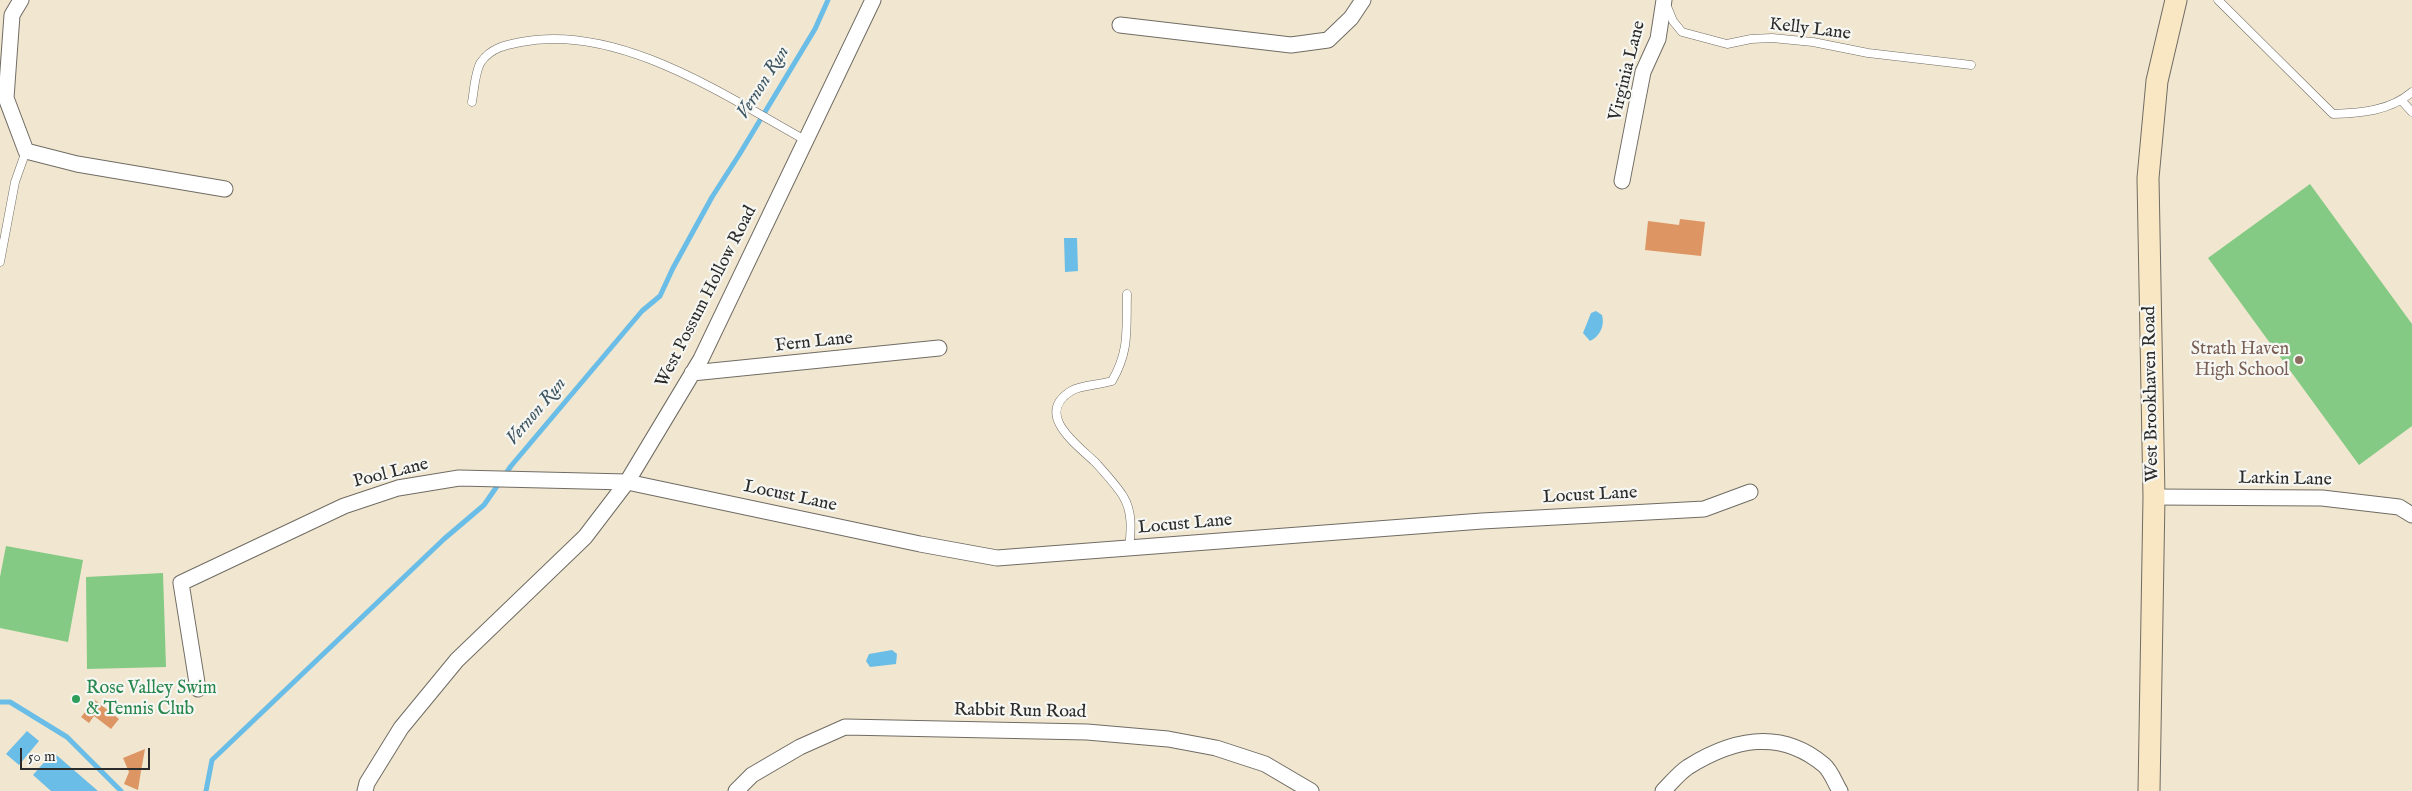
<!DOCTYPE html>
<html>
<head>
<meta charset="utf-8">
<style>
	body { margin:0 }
	#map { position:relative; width:2412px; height:791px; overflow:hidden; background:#f1e6cf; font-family:"IM FELL English",serif }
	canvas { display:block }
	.scale { position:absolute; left:20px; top:748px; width:130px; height:22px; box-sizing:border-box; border:2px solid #2b2b2b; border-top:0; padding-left:6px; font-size:15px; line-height:18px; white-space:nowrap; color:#2b2b2b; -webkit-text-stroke:4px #f6f6f2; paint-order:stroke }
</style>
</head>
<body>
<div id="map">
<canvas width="2412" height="791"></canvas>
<div class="scale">50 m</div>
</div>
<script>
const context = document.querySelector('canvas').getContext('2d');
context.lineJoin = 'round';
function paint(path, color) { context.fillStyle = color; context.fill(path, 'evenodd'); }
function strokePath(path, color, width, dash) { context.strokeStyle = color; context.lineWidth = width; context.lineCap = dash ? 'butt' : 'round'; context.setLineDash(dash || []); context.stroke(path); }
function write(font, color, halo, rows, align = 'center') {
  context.font = font + ' "IM FELL English",serif'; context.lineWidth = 4.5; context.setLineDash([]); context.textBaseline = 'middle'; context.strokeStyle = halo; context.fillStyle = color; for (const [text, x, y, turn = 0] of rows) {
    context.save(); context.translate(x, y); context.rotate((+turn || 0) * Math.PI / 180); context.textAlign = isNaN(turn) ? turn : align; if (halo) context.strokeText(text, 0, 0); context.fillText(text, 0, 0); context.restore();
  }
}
const green = new Path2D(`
	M2310,184l102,140v102l-53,39 -151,-207z
	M6,546l77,14 -15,82 -68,-14v-51z
	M163,573l3,94 -79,2 -1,-92z`);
const water = new Path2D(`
	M1064,238h13l1,33 -13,1z
	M1596,311l6,4c3,11 -2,21 -12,26l-7,-8 8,-20z
	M892,650l5,4 -1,10 -26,3 -4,-6 3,-7z
	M27,731l12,10 -20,24 -13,-11z
	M53,752l45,39h-47l-18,-16z`);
const stream = new Path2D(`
	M0,702h10l57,35 54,54
	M206,791l6,-31 232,-221 40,-34 27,-39 131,-155 18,-15 13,-28 39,-71 27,-42 76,-126 13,-29`);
const building = new Path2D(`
	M1680,219l25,3 -4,34 -56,-6 3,-29 31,4z
	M95,700l24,19 -8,10 -17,-13 -5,7 -8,-6z
	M145,749l-4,22 -3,19 -14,-6 5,-12 -6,-14z`);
const lane = new Path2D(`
	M2218,0l115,114c28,-1 57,-3 79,-22
	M1666,4l7,17 9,11 45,12 24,-5 21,-1 41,4 55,11 103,12
	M2402,101l10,11
	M472,102c2,-11 3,-31 9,-40 10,-14 24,-17 40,-20 97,-19 203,53 284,98
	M0,262l15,-80 11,-31
	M1127,294c-1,35 3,56 -15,87 -13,4 -31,4 -41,10 -38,24 8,55 25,72 9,10 20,22 27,33 10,16 8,35 6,53`);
const street = new Path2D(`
	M21,0l-9,15 -6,83 20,53 51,13 148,25
	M1120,25l171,20 37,-5 23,-22 12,-18
	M1622,181l21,-109 15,-33 6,-39
	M692,373l247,-25
	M2154,497l168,1 77,9 13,8
	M198,689l-17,-106 163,-77 54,-18 61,-10 168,4 293,62 77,14 485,-37 222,-12 46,-17
	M365,791l2,-8 34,-55 56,-68 128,-123 42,-55 74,-123 172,-359
	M736,791l16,-16 48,-28 45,-20 242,5 81,7 48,9 49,16 46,27
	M1663,791c8,-8 16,-18 25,-24 45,-28 92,-39 136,-2 7,6 11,18 16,26`);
const secondary = new Path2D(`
	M2149,791l5,-294 -6,-319 9,-97 19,-81`);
const markers = [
	[2299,360,5,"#8d6e63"],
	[76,699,5,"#2e9e5b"]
];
const streetNames = [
	["Kelly Lane",1810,30,7],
	["Virginia Lane",1628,71,-76],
	["West Possum Hollow Road",707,297,-63],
	["Fern Lane",814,343,-6],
	["West Brookhaven Road",2152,394,-91],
	["Pool Lane",391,474,-14],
	["Larkin Lane",2285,480,1],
	["Locust Lane",1590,496,-3],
	["Locust Lane",790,497,12],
	["Locust Lane",1185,525,-5],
	["Rabbit Run Road",1020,712,1]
];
const educationNames = [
	["Strath Haven",2289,350],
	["High School",2289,371]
];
const leisureNames = [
	["Rose Valley Swim",86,689],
	["& Tennis Club",86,710]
];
const waterNames = [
	["Vernon Run",764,83,-58],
	["Vernon Run",537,412,-50]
];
paint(green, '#84ca85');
paint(water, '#6abde6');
strokePath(stream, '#6abde6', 5);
paint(building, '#dd9563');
strokePath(lane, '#706c64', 9);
strokePath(street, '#706c64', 17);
strokePath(secondary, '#706c64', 23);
strokePath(lane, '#fff', 8);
strokePath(street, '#fff', 15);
strokePath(secondary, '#f9e7c3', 21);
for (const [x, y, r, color] of markers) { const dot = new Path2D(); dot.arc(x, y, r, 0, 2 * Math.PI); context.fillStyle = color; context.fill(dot); strokePath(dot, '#f6f6f2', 2); }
write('18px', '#2b2b2b', '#f6f6f2', streetNames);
write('18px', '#785e54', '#f6f6f2', educationNames, 'right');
write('18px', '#27864d', '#f6f6f2', leisureNames, 'left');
write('italic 19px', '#3e5763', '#f6f6f2', waterNames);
</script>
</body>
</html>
